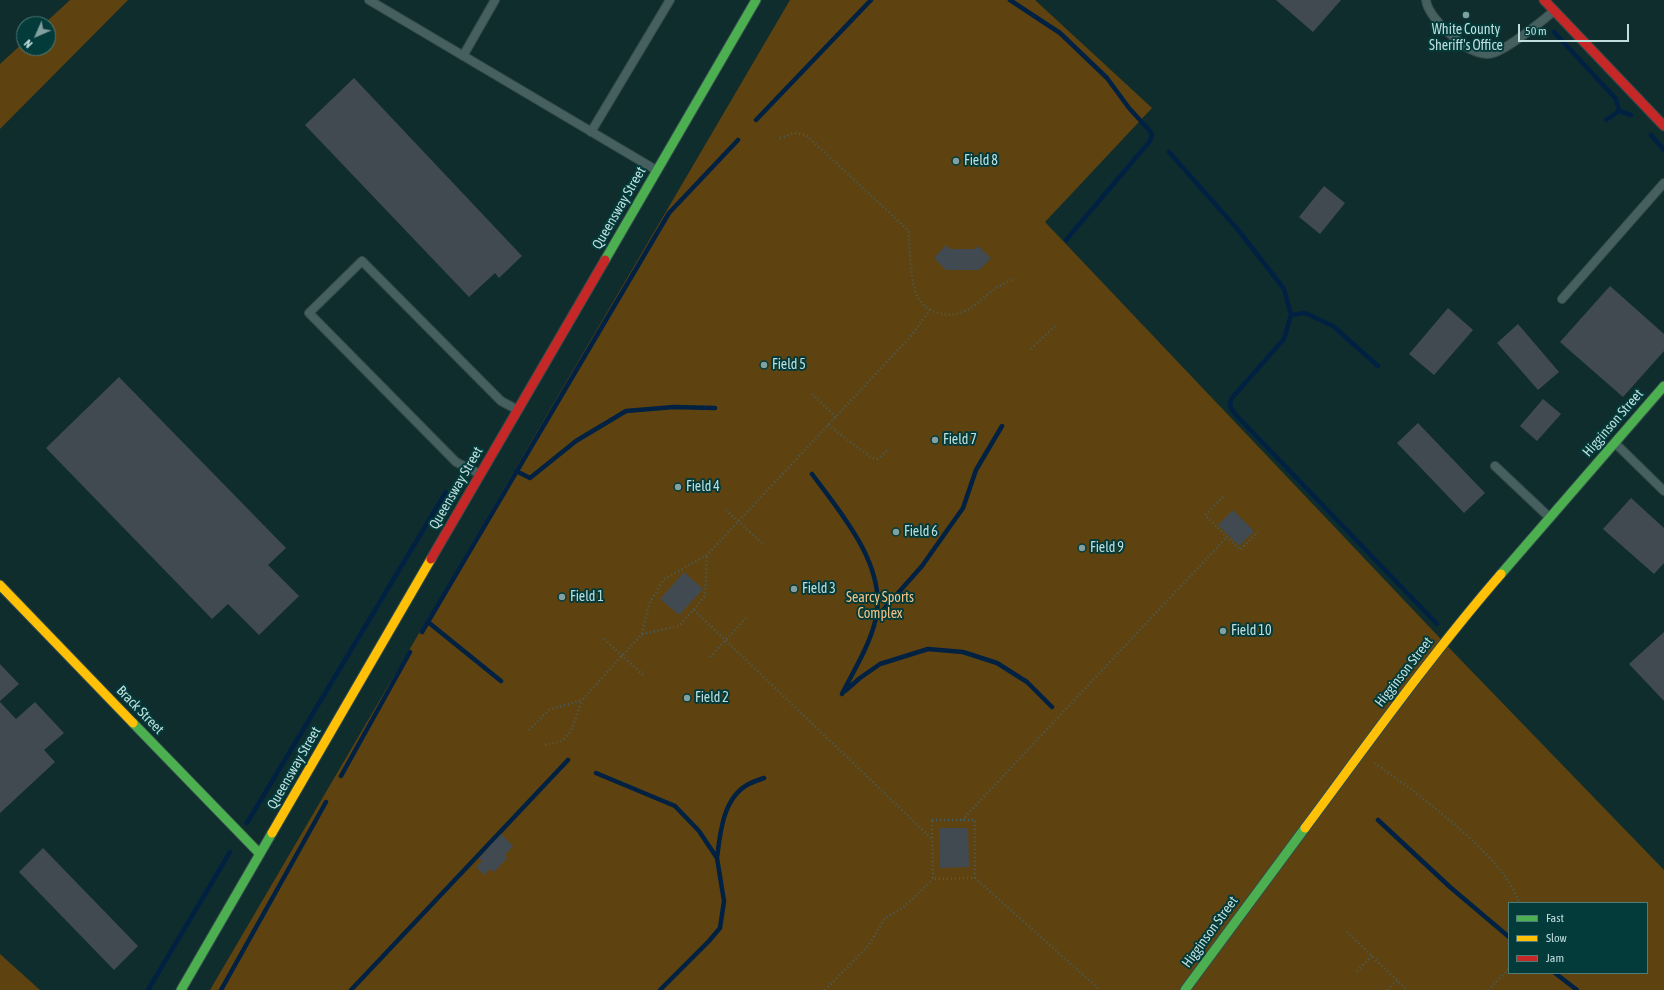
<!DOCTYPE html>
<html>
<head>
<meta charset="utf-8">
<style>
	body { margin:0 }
	#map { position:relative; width:1664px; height:990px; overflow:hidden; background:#102d2d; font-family:"Asap Condensed",sans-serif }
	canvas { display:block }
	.legend { position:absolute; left:1508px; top:902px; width:140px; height:72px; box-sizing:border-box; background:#033a3a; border:1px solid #4e7c7b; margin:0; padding:5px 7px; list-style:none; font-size:12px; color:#bfdedd }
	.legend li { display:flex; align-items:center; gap:8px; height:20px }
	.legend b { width:20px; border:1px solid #4e7c7b }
	.north { position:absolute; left:16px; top:16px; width:40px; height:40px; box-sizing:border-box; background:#033a3a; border:1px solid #4e7c7b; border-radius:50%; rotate:225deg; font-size:11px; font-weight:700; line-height:16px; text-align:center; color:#bfdedd }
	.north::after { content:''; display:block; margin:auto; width:14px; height:18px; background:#82a09f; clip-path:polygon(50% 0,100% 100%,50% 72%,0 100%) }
	.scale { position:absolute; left:1518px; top:24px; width:111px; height:18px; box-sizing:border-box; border:2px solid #bfdedd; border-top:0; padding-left:5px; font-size:12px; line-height:14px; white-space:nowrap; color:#bfdedd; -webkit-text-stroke:3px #033a3a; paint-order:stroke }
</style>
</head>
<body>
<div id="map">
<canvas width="1664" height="990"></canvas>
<ul class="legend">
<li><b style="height:5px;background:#4caf50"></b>Fast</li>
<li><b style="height:5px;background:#ffc107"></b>Slow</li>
<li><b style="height:5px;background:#c62828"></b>Jam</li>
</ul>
<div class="north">N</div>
<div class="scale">50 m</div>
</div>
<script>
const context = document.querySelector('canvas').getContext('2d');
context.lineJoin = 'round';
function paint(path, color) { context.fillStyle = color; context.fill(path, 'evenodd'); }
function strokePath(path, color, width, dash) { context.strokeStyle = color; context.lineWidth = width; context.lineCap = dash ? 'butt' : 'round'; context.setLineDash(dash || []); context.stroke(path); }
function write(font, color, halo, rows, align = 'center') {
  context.font = font + ' "Asap Condensed",sans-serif'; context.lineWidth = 4; context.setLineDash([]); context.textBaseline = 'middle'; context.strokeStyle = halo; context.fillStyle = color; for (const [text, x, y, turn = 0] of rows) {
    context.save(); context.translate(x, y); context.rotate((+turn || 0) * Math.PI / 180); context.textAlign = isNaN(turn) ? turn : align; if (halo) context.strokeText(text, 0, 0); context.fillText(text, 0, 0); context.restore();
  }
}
const green = new Path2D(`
	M70,0h58l-128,129v-65l24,-22v6h24v-24h-4z
	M790,0h245l117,108 -107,114 411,433 208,215v120h-1454zM1509,903h138v70h-138z
	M0,954l40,36h-40z`);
const stream = new Path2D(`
	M1010,0l50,33 47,45 22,30 21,23 2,4 -2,6 -84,99
	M1554,32l62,67 3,12 12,4
	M756,120l115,-120
	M1606,120l13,-9
	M1651,135l13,15
	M1169,152l70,79 45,58 7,26 -7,24 -53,60 -1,7 5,8 202,210
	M1291,315l14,-2 28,13 45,40
	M516,471l14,7 46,-37 50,-30 48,-4 41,1
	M812,474c29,39 75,92 64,144 -6,27 -22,52 -34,76
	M876,618l46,-52 41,-58 13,-38 26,-44
	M428,622l73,59
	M422,632l247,-419 69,-73
	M845,691l15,-13 20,-14 48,-15 35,3 34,11 30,19 25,25
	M596,773l79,33 24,25 18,27 7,43 -4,27 -11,13 -49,49
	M341,776l69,-124
	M1378,820l72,67 59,50
	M247,823l199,-331
	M717,858c3,-25 6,-59 30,-73 5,-3 11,-5 17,-7
	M1555,973l22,17
	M148,990l82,-138
	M221,990l105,-188
	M351,990l217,-230`);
const building = new Path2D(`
	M1276,0h65l-28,32z
	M354,78l168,178 -23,22 -4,-5 -26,24 -164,-172z
	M1324,186l21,17 -25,31 -21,-17z
	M946,245l4,4h25l3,-3 13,12 -12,12h-33l-12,-12z
	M1610,286l54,48v17l-41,46 -63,-55z
	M1448,308l25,22 -39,45 -25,-21z
	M1518,324l41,48 -21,18 -41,-47z
	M119,377l167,171 -18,17 31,31 -40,39 -31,-31 -16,15 -166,-171z
	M1543,399l18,15 -24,27 -17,-15z
	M1418,423l67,70 -21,20 -67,-70z
	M1631,498l33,30v35l-10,11 -51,-45z
	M1233,510l21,21 -15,15 -21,-21z
	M684,572l19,17 -24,26 -19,-16z
	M1664,632v69l-35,-37z
	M0,664l19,20 -19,17z
	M0,702l16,17 19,-17 29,31 -20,17 11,12 -55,51z
	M939,828h29l1,39 -29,1z
	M501,834l12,12 -8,9 2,3 -13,14 -4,-3 -6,6 -8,-8 6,-6 -3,-3z
	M43,848l95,98 -24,24 -95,-98z`);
const path = new Path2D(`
	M780,138l14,-5 12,2 102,95c2,18 2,43 7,61 6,21 32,29 50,20 11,-5 17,-13 27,-20 6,-5 14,-8 21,-12
	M1031,349l26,-25
	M812,394l24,23
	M828,425l44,33 5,1 12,-10
	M1223,497l-18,18 35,35 18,-18
	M726,510l38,35
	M694,610l238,229
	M642,634l37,-8 26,-30 2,-40
	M604,639l39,36
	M710,657l38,-41
	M529,730l20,-20 33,-10 60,-66 7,-30 15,-25 43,-24 204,-219 19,-26
	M545,745l17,-4 9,-10 11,-31
	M1375,763c40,29 130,93 144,140
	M932,820h43v58l-42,1z
	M962,820l265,-283
	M975,878l125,112
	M1347,932l60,58
	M1357,971l15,-15
	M825,990l43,-44 17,-28 18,-10 30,-29
	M1388,990l9,-10
	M1488,990l21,-21`);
const lane = new Path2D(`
	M369,0l287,170
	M1426,0c1,11 14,25 22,32 11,10 23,21 39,22 15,1 54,-33 66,-42
	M463,56l32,-56
	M591,132l79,-132
	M1562,299l102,-116
	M1615,443l49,48
	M1495,466l54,51
	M480,474l-24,-12 -147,-149 53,-52 139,140 17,9`);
const fast = new Path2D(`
	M605,260l151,-260
	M1501,574l163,-188
	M133,723l127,131
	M181,990l91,-157
	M1185,990l120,-162`);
const slow = new Path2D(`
	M0,585l133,138
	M1305,828c64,-86 126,-173 196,-254
	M272,833l159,-274`);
const jam = new Path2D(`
	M1544,0l120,126
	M431,559l174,-299`);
const markers = [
	[1466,15,4,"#82a09f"],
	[956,161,4,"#82a09f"],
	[764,365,4,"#82a09f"],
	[935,440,4,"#82a09f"],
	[678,487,4,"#82a09f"],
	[896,532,4,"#82a09f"],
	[1082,548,4,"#82a09f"],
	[794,589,4,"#82a09f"],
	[562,597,4,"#82a09f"],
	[1223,631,4,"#82a09f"],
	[687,698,4,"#82a09f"]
];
const poiNames = [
	["White County",1466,30,"center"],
	["Sheriff's Office",1466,46,"center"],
	["Field 8",964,161],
	["Field 5",772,365],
	["Field 7",943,440],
	["Field 4",686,487],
	["Field 6",904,532],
	["Field 9",1090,548],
	["Field 3",802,589],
	["Field 1",570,597],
	["Field 10",1231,631],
	["Field 2",695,698]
];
const streetNames = [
	["Queensway Street",619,208,-60],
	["Higginson Street",1613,423,-49],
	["Queensway Street",456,488,-60],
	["Higginson Street",1404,672,-52],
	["Brack Street",140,710,46],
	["Queensway Street",294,768,-60],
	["Higginson Street",1210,932,-54]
];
const parkNames = [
	["Searcy Sports",880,598],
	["Complex",880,614]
];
paint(green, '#5e4311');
strokePath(stream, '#012143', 4.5);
paint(building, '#424a51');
strokePath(lane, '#344a4a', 10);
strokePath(fast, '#344a4a', 11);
strokePath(slow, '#344a4a', 11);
strokePath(jam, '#344a4a', 11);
strokePath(path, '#475e5e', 2.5, [1, 3]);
strokePath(lane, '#465f5f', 8);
strokePath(fast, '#4caf50', 9);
strokePath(slow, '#ffc107', 9);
strokePath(jam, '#c62828', 9);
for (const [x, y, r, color] of markers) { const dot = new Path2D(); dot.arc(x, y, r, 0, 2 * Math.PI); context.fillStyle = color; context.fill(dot); strokePath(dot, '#033a3a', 1.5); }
write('14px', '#bfdedd', '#033a3a', poiNames, 'left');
write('14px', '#bfdedd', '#033a3a', streetNames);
write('14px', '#f4c384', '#033a3a', parkNames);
</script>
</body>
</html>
